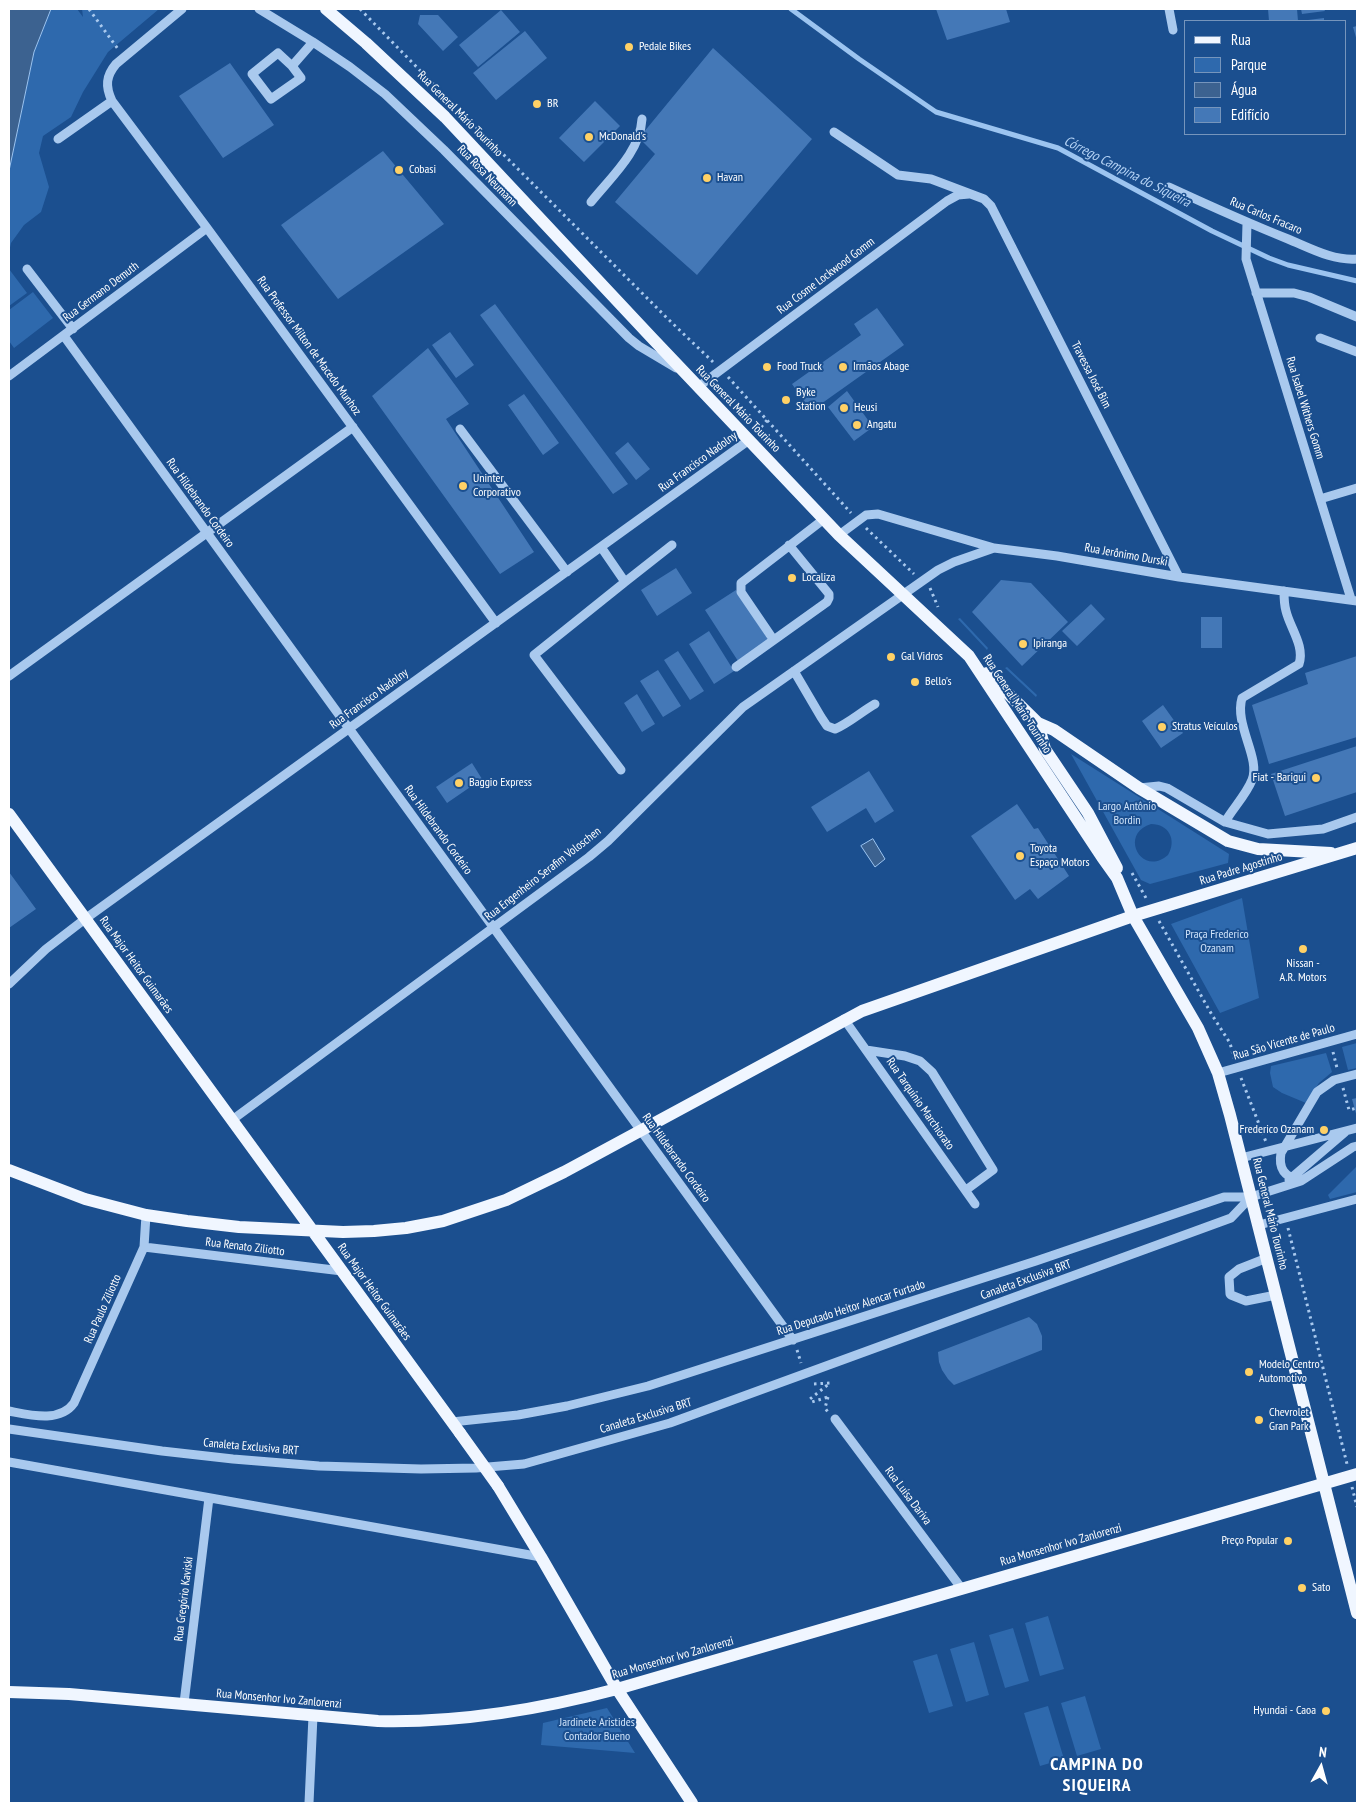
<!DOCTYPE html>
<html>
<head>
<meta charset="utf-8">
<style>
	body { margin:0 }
	#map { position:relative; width:1366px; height:1812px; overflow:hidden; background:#1b4f8f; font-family:"PT Sans Narrow",sans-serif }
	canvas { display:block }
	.frame { position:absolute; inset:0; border:10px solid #fff; pointer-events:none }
	.legend { position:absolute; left:1184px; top:20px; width:162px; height:115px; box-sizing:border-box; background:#1b4f8f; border:1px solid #7695bc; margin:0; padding:6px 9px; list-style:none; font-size:15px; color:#fff }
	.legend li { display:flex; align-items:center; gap:10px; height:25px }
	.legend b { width:25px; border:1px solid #7695bc }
	.north { position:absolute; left:1296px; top:1742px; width:50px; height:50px; -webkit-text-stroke:4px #1b4f8f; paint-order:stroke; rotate:7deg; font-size:14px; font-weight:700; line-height:20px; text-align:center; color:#fff }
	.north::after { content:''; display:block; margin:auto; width:18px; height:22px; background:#fff; clip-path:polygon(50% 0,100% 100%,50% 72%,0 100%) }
</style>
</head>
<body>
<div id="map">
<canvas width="1366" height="1812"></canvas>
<div class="frame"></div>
<ul class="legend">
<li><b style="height:6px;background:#f0f6ff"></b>Rua</li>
<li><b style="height:14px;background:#2e69ad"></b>Parque</li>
<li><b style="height:14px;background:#3c6290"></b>Água</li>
<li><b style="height:14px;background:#4478b7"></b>Edifício</li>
</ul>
<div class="north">N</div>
</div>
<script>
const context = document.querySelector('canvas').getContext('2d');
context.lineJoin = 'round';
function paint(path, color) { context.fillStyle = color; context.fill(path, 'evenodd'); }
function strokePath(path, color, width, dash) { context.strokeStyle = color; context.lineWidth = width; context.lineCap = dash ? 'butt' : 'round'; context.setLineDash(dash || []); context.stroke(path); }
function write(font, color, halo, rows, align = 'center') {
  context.font = font + ' "PT Sans Narrow",sans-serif'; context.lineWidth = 4; context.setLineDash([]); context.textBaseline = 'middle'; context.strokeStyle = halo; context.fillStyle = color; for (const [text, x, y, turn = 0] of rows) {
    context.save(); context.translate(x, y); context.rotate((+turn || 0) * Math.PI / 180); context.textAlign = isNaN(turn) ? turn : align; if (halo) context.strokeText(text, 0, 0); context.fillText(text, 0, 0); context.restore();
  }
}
const green = new Path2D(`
	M51,9h26l6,8 -1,-8h77l-51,43 -25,40 -12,25 -28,19 -4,17 10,34 -8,25 -17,13 -13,18 -2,9v-81l25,-119z
	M9,269l18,24 -18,13z
	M33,292l20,26 -39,30 -5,-7v-31z
	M960,618l28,30 -1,2 -29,-31z
	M1007,667l30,28 -1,2 -31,-29z
	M1071,754l158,100 -1,9 -78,21 -9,-4zM1151,824c18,0 26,16 17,31 -26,23 -50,-21 -17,-31z
	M1242,898l17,100 -39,15 -49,-89z
	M1357,1043v25l-9,2 -6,-23z
	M1326,1053l6,19 -13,11 -13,20 -24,-10 -9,-6 -3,-14 1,-7z
	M1357,1166v26l-27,7 -2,-4z
	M1048,1616l16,53 -24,7 -15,-53z
	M1013,1628l16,53 -24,7 -16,-53z
	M974,1642l15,53 -23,7 -16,-53z
	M937,1654l16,52 -24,7 -16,-52z
	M1085,1696l16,53 -24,7 -16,-53z
	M1048,1706l16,53 -24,7 -16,-53z
	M607,1708l28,45 -94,-8 2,-22z`);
const water = new Path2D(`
	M9,9h42l-17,43 -25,119z
	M873,839l12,20 -10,8 -14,-21z`);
const stream = new Path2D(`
	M791,9l68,50 77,53 122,36 154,83 57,27 19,7 69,16`);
const building = new Path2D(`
	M936,9h70l4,13 -63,18z
	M1268,9h29l1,12h-29z
	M1301,9h23l1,2 -23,3z
	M501,10l19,22 -42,35 -19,-22z
	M420,15h18l20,22 -15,14 -25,-27z
	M1324,18v3h-16v-1z
	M1357,26v15l-4,-14z
	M525,31l22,27 -51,42 -23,-27z
	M713,48l99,91 -115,136 -82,-73 40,-48 -16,-16z
	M230,63l44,62 -51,33 -44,-62z
	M595,101l25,25 -36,36 -25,-24z
	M383,151l61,73 -106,75 -57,-74z
	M495,304l133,180 -15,10 -133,-179z
	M877,308l27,37 -93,66 -19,-27 69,-49 -7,-11z
	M450,332l24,33 -18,13 -24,-33z
	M428,348l41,56 -23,15 88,133 -34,22 -128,-178z
	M847,391l26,36 -19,14 -26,-34z
	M524,394l35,49 -16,12 -35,-50z
	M628,442l22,27 -14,11 -21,-27z
	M676,568l16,25 -35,23 -16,-26z
	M1001,580l30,3 37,39 -46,44 -50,-54z
	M736,590l33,51 -31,20 -33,-51z
	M1091,604l14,15 -28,27 -15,-15z
	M1201,617h21v31h-21z
	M709,631l25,40 -20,13 -25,-40z
	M678,651l26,40 -14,9 -26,-40z
	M1357,656v81l-88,27 -17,-59 56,-21 -3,-11z
	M658,670l23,36 -18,11 -23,-36z
	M637,694l18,30 -13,8 -18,-29z
	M1163,705l20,28 -22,15 -19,-27z
	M1357,746v46l-72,24 -14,-42z
	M472,763l10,16 -35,24 -11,-16z
	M869,771l25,40 -19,12 -9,-15 -39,24 -16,-25z
	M1017,804l17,25 4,-1 31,48 -31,23 -8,-10 -15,11 -44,-64z
	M9,872l27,37 -27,19z
	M1357,1098v19l-5,-18z
	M1029,1317l8,7 5,12v14l-88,35 -6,-6 -6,-9 -3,-8 -1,-10z`);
const path = new Path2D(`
	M89,9l29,40
	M360,9l83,85
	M476,127l193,193 44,42
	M728,377l123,136
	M757,432l11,-13
	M866,528l48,46
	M930,588l8,19
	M1132,873l14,25
	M1159,921l53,94 18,28 4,15
	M1333,1052l4,16
	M1241,1078l25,64
	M1343,1088l6,22 8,-2
	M1288,1228l59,236
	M797,1350l4,13
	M814,1384l16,-1 -20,16 2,3 16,-5
	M828,1397l-3,11 3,4
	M1352,1487l5,20`);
const minor = new Path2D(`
	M182,9l-66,55c-10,12 -11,22 -4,37l95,127 289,395
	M259,9l54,33 37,25 35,27 59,56 185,188 10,8 37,22
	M1169,9l4,21
	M278,53l14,13 9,12 -30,21 -19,-25z
	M292,66l21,-24
	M834,132l64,43 33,4 53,20 7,7 188,371
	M58,139l54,-38
	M1169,187c39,18 79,36 119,52 22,9 45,22 69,20
	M591,202c20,-25 49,-50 51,-83
	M1247,223l-1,36 105,340
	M27,269l46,60
	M1256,293h38l15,4 48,20
	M64,336l729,1004
	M1320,338l37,14
	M9,376l198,-148
	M698,387l249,-186 11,-6 11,-1
	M460,429l107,143
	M1320,499l37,-11
	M839,535l27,-20 12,-1 116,34
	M601,547l24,35 47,-37
	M773,639l-32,-47v-9l83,-64
	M736,667l91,-65 2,-4v-4l-40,-49
	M794,671l27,46 6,9 8,3c14,-6 26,-17 40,-25
	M9,676l344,-249
	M621,770l-87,-115 91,-73
	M1139,788l20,-2 8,2 58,34 43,12 55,-5 34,-12
	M1225,822c8,-14 21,-27 27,-42 9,-22 -18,-55 -10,-82l57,-34c6,-18 -9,-36 -13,-53 -2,-7 -2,-14 -2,-20
	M9,984l37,-35 39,-30 664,-479
	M844,1019l131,185
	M866,1050l39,6 15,5 12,11 61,98 -27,20
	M1218,1073l139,-39
	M232,1120l357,-263 19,-16 135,-134 195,-137 16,-8 40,-14 63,8 122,21 178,24
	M1241,1158l116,-30
	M1289,1180l56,-48
	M1300,1181c-15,-4 -22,-12 -19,-28l36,-61 17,-12 23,-6
	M1259,1225l98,-26
	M144,1247l198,24
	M1267,1258l-28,11 -10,8 1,17 1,1 15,6 30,-6
	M9,1411c21,4 51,12 65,-8l70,-156 2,-32
	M835,1419l127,170
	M452,1422l66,-7 49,-9 81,-20 388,-125 188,-64h27l50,-16 52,-34 4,-1
	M9,1429l153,22 71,8 86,7 102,3 55,-1 48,-4 146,-41 561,-205 20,-21
	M9,1462l532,95
	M184,1703l25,-205
	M309,1803l4,-87`);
const major = new Path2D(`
	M326,9l40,34 79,74 206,220 188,198 130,121 133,201 15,21 16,38 65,112 20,45 12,42 127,498
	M987,673l51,50 16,7 85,58 89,53 30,8 73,4
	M1038,723l7,26 43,64 29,55
	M9,814l451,619
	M9,1170l76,29 61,16 41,6 52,6 104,5 31,-1 32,-3 37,-7 63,-21 58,-28 298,-161 271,-95 224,-68
	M498,1486l43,71 76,132 75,114
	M9,1692l60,2 309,27c82,2 160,-11 239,-32l740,-215`);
const majorBridge = new Path2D(`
	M460,1433l38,53`);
const markers = [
	[629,47,5,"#ffd166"],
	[537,104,5,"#ffd166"],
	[589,137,5,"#ffd166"],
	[399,170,5,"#ffd166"],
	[707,178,5,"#ffd166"],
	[767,367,5,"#ffd166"],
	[843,367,5,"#ffd166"],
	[786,400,5,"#ffd166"],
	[844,408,5,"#ffd166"],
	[857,425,5,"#ffd166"],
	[463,486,5,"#ffd166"],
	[792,578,5,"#ffd166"],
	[1023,644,5,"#ffd166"],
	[891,657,5,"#ffd166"],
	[915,682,5,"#ffd166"],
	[1162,727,5,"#ffd166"],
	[1316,778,5,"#ffd166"],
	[459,783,5,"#ffd166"],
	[1020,856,5,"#ffd166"],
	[1303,949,5,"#ffd166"],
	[1324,1130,5,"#ffd166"],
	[1249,1372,5,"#ffd166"],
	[1259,1420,5,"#ffd166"],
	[1288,1541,5,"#ffd166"],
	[1302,1588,5,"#ffd166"],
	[1326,1711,5,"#ffd166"]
];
const poiNames = [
	["Pedale Bikes",639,47],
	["BR",547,104],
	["McDonald's",599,137],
	["Cobasi",409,170],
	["Havan",717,178],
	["Food Truck",777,367],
	["Irmãos Abage",853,367],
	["Byke",796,393],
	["Station",796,407],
	["Heusi",854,408],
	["Angatu",867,425],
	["Uninter",473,479],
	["Corporativo",473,493],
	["Localiza",802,578],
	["Ipiranga",1033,644],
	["Gal Vidros",901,657],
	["Bello's",925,682],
	["Stratus Veículos",1172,727],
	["Fiat - Barigui",1306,778,"right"],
	["Baggio Express",469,783],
	["Toyota",1030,849],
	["Espaço Motors",1030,863],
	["Nissan -",1303,964,"center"],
	["A.R. Motors",1303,978,"center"],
	["Frederico Ozanam",1314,1130,"right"],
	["Modelo Centro",1259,1365],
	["Automotivo",1259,1379],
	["Chevrolet",1269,1413],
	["Gran Park",1269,1427],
	["Preço Popular",1278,1541,"right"],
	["Sato",1312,1588],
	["Hyundai - Caoa",1316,1711,"right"]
];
const streetNames = [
	["Rua General Mário Tourinho",460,114,45],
	["Rua Rosa Neumann",487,176,46],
	["Rua Carlos Fracaro",1266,216,23],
	["Rua Cosme Lockwood Gomm",826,276,-37],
	["Rua Germano Demuth",101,292,-37],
	["Rua Professor Milton de Macedo Munhoz",309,346,54],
	["Travessa José Bim",1091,375,63],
	["Rua Isabel Withers Gomm",1305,408,73],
	["Rua General Mário Tourinho",738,409,46],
	["Rua Francisco Nadolny",698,462,-36],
	["Rua Hildebrando Cordeiro",200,503,54],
	["Rua Jerônimo Durski",1126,555,10],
	["Rua Francisco Nadolny",369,699,-36],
	["Rua General Mário Tourinho",1017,704,57],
	["Rua Hildebrando Cordeiro",438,830,54],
	["Rua Padre Agostinho",1241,869,-17],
	["Rua Engenheiro Serafim Voloschen",543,874,-38],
	["Rua Major Heitor Guimarães",136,965,54],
	["Rua São Vicente de Paulo",1284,1042,-16],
	["Rua Tarquínio Marchiorato",920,1104,55],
	["Rua Hildebrando Cordeiro",676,1158,54],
	["Rua General Mário Tourinho",1270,1214,76],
	["Rua Renato Ziliotto",245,1247,7],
	["Canaleta Exclusiva BRT",1026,1280,-20],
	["Rua Major Heitor Guimarães",374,1292,54],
	["Rua Deputado Heitor Alencar Furtado",851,1308,-18],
	["Rua Paulo Ziliotto",103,1309,-66],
	["Canaleta Exclusiva BRT",646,1416,-17],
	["Canaleta Exclusiva BRT",251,1447,5],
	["Rua Luísa Dariva",908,1496,53],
	["Rua Monsenhor Ivo Zanlorenzi",1061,1545,-16],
	["Rua Gregório Kaviski",184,1599,-83],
	["Rua Monsenhor Ivo Zanlorenzi",673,1658,-16],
	["Rua Monsenhor Ivo Zanlorenzi",279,1699,5]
];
const parkNames = [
	["Largo Antônio",1127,807],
	["Bordin",1127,821],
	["Praça Frederico",1217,935],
	["Ozanam",1217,949],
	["Jardinete Aristides",597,1723],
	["Contador Bueno",597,1737]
];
const waterNames = [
	["Córrego Campina do Siqueira",1127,172,27]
];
const districtNames = [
	["CAMPINA DO",1097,1765],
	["SIQUEIRA",1097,1786]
];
paint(green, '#2e69ad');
paint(water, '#3c6290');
strokePath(water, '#9cc4f0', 1);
strokePath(stream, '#9cc4f0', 5);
paint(building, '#4478b7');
strokePath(path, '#a9c9ee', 3, [2.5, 4]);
strokePath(minor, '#a9c9ee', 9);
strokePath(major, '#f0f6ff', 12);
strokePath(majorBridge, '#f0f6ff', 12);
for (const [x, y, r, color] of markers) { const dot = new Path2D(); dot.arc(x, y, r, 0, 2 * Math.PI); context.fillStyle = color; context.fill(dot); strokePath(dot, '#1b4f8f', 2); }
write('12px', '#fff', '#1b4f8f', poiNames, 'left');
write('12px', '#fff', '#1b4f8f', streetNames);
write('12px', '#cfe3fa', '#1b4f8f', parkNames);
write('italic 14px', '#b5d3f5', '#1b4f8f', waterNames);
context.letterSpacing = '1px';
write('bold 18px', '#fff', '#1b4f8f', districtNames);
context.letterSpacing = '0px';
</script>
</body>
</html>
